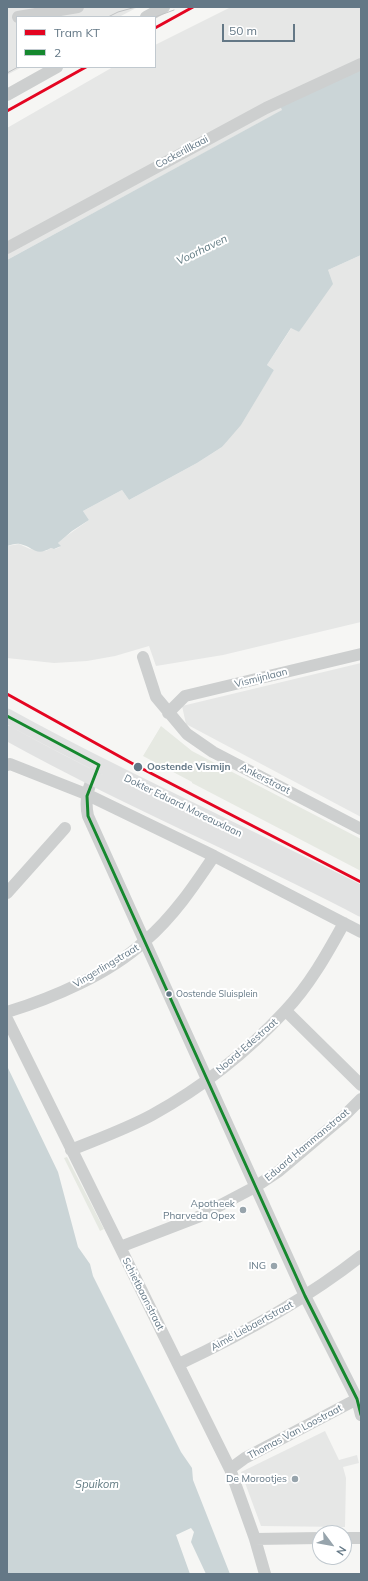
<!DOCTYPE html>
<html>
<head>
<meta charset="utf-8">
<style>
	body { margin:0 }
	#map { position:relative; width:368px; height:1581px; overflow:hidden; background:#f6f6f4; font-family:Mulish,sans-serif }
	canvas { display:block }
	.frame { position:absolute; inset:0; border:8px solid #647886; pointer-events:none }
	.legend { position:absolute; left:16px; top:16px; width:140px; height:52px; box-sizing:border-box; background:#fff; border:1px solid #c1c9cf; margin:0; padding:5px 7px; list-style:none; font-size:12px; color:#647886 }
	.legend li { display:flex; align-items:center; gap:8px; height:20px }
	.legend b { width:20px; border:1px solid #c1c9cf }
	.north { position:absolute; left:312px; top:1525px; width:40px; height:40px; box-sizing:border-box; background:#fff; border:1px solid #c1c9cf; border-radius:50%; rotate:122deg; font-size:11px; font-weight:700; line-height:16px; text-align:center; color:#647886 }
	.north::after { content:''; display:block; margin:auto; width:14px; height:18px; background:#97a4ac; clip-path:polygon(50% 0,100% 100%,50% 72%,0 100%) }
	.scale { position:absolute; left:222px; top:24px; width:73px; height:18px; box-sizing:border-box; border:2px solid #647886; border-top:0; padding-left:5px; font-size:12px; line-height:14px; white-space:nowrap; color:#647886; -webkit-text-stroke:3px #fff; paint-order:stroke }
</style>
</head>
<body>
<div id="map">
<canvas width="368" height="1581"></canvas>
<div class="frame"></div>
<ul class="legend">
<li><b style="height:5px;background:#e40521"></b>Tram KT</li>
<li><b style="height:5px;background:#15882e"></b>2</li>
</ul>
<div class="north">N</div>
<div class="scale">50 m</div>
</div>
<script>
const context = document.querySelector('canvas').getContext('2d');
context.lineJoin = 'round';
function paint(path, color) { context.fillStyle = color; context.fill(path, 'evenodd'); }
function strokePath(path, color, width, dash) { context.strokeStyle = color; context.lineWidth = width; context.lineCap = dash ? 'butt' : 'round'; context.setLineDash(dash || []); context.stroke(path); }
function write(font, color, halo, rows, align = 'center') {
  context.font = font + ' Mulish,sans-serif'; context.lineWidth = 4; context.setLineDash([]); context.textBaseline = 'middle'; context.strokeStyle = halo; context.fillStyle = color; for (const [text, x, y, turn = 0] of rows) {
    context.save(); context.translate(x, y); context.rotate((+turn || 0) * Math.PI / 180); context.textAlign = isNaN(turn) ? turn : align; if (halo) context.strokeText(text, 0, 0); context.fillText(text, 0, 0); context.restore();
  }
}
const built = new Path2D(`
	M7,7h131l-19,10h-102v50h5l-15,8z
	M231,7h130v60l-82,36 4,7 -276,150v-132l106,-61h42v-22z
	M361,255v367l-138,33 -67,11 -7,-20 -34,10 -28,5 -33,2 -47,-5v-112l12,-2 11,5 16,2 5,-3 4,1 5,-2 -2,-4 7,-6 24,-17 -6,-9 39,-21 7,10 68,-37 25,-16 52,-77 -7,-5 25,-38 7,5 29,-62z
	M361,663v154l-175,-93 -4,-18z
	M325,1431l14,29 18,-5 2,8 -16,4 3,11 -1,49 -84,-1 -20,-54z`);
const green = new Path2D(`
	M161,726l31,25 19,10 150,78v32l-169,-88v-1l-49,-26z
	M67,1157l37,72 -4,2 -36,-73z`);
const water = new Path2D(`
	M361,67v188l-33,15 5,14 -34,48 -8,-4 -24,37 7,5 -33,55 -19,22 -25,16 -68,37 -7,-10 -39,21 6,9 -17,11 -14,12 3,3 -7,3 -3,-1c-16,9 -17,-1 -31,-4 -4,-1 -9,1 -13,2v-286l275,-150 -3,-7z
	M7,1066l51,106 20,75 12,17 3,12 88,176 11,16 1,12 37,94h-24l-15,-32 3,-10 -3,-4 -15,7 14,39h-183z`);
const minor = new Path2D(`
	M18,17l60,-10
	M146,17l18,-10
	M7,95l50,-28
	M7,248l259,-140 95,-44
	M143,657l13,40 31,37 26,18 148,77
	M168,713l17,-17 176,-42
	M7,765l3,-1 76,30 128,62 147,76
	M96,770c-7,16 -12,28 -8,46l217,480 52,103 4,16
	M7,893l58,-65
	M286,1011l75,74
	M7,1012c46,-14 102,-38 138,-71 28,-24 49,-55 69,-85
	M7,1019l223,450 25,70 10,35
	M71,1150c27,-11 55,-21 81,-35 49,-27 95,-63 133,-104 24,-25 42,-57 59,-88
	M120,1247l78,-30 57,-30 24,-16 64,-54 18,-18
	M179,1364c64,-30 126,-64 182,-108
	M230,1469l15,-11 116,-61
	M344,1538h17
	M255,1539l65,-1`);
const major = new Path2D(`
	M7,716c116,64 236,117 354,177
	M7,733c115,64 237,115 354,176`);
const tram = new Path2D(`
	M108,17l10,-5 18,-5
	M155,17l19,-7
	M7,73l11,-6`);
const bus1 = new Path2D(`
	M7,716l92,49 -12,31 1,20 217,480 52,103 4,16`);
const tram1 = new Path2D(`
	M155,28l38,-21
	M7,111l79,-44
	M7,694l128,71 226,117`);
const markers = [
	[138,767,5,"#647886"],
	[169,994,3.5,"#647886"],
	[243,1210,4,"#97a4ac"],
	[274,1266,4,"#97a4ac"],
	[295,1479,4,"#97a4ac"]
];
const busNames = [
	["Oostende Sluisplein",176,994]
];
const streetNames = [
	["Cockerillkaai",182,152,-28],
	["Vismijnlaan",261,678,-14],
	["Ankerstraat",265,779,27],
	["Dokter Eduard Moreauxlaan",183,806,26],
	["Vingerlingstraat",106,966,-31],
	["Noord-Edestraat",247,1046,-41],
	["Eduard Hammanstraat",307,1145,-40],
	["Schietbaanstraat",143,1294,63],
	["Aimé Liebaertstraat",252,1326,-29],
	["Thomas Van Loostraat",295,1432,-28]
];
const stopNames = [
	["Oostende Vismijn",147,767]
];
const poiNames = [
	["Apotheek",235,1204],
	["Pharveda Opex",235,1216],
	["ING",266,1266],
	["De Morootjes",287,1479]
];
const waterNames = [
	["Voorhaven",202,250,-26],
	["Spuikom",97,1485]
];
paint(built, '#e6e7e6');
paint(green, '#e6e9e2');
paint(water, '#cbd5d7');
strokePath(minor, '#cdcfcf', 12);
strokePath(major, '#e1e2e2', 15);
strokePath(tram, '#c2c4c5', 1);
strokePath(bus1, '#15882e', 3);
strokePath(tram1, '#e40521', 3);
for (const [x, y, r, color] of markers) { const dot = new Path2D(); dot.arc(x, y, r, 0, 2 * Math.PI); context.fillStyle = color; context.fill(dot); strokePath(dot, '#fff', 1.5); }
write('9px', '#647886', '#fff', busNames, 'left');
write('10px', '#647886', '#fff', streetNames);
write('bold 10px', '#647886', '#fff', stopNames, 'left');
write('10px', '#647886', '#fff', poiNames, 'right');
write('italic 11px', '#607a82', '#fff', waterNames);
</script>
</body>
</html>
